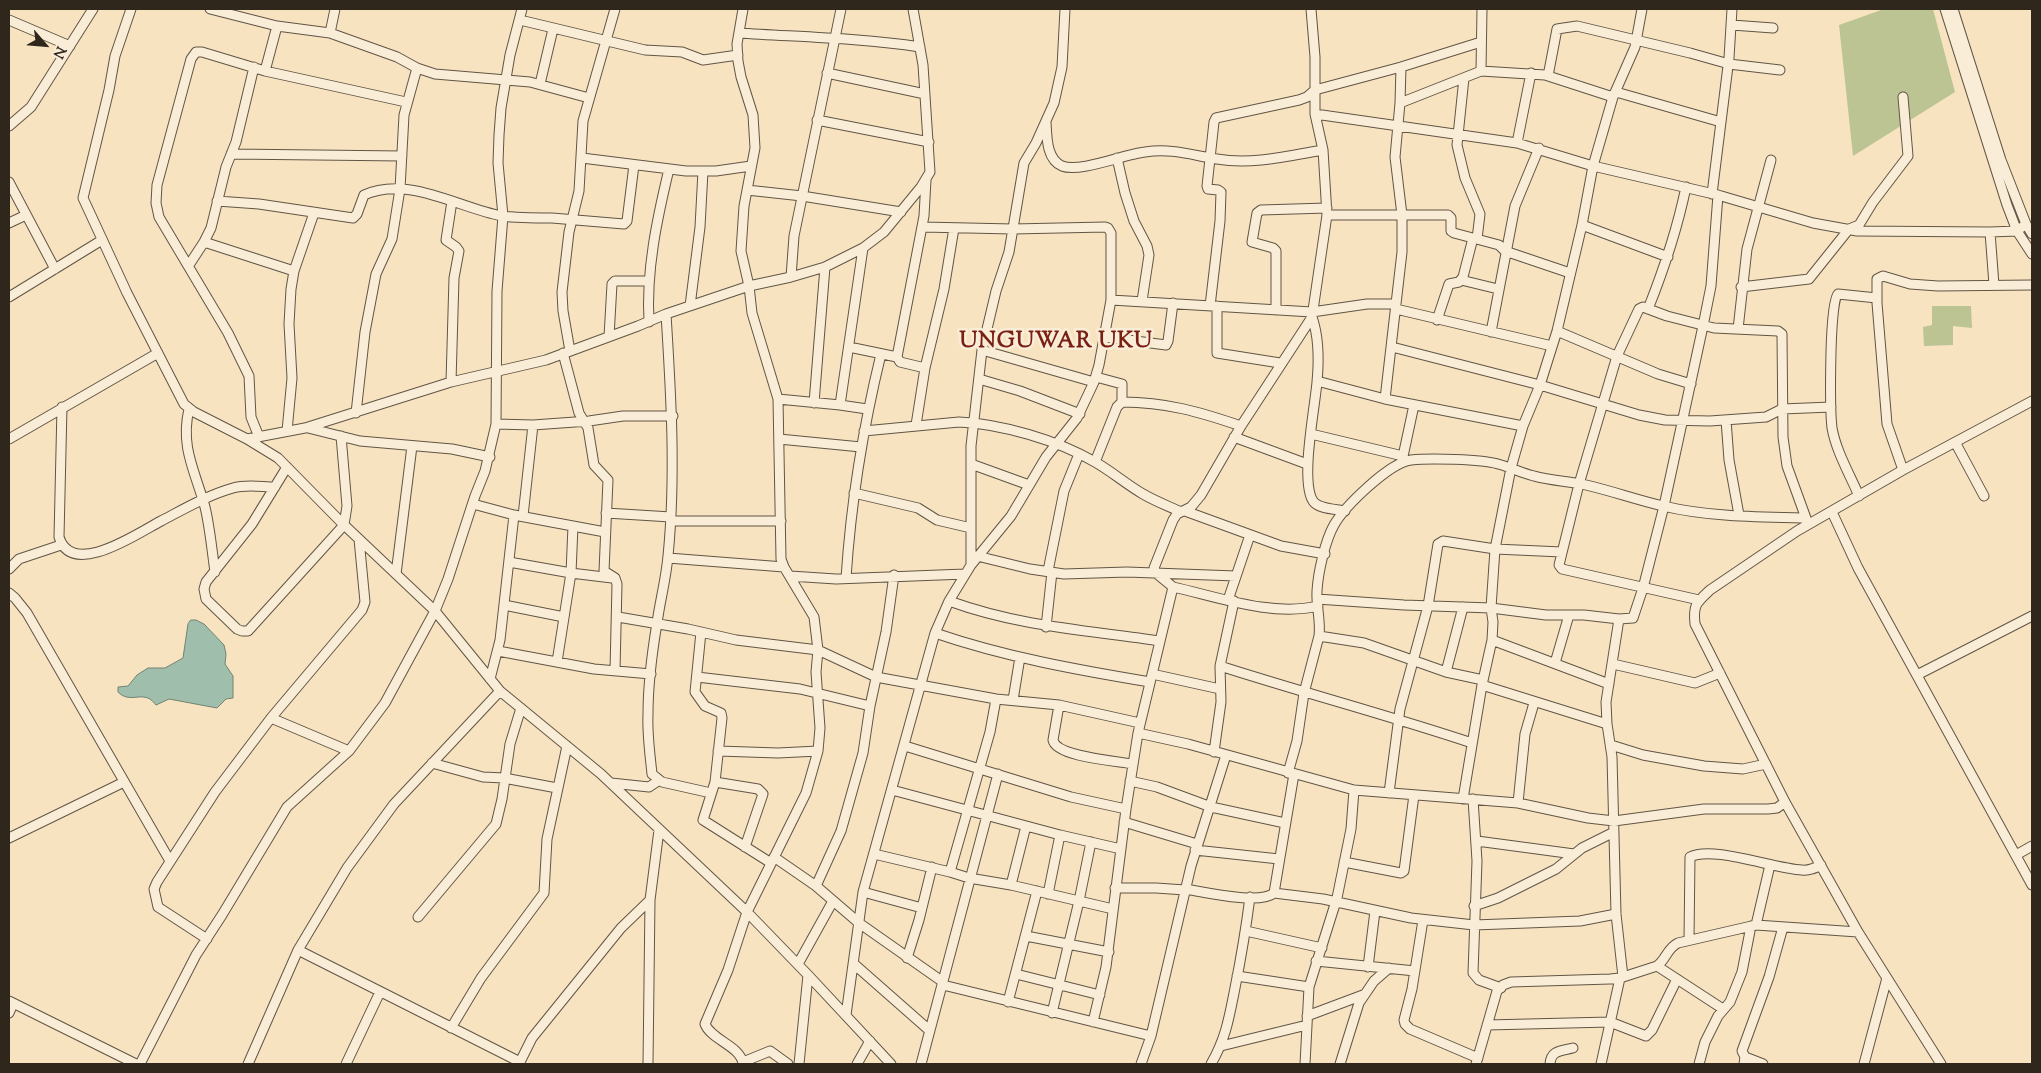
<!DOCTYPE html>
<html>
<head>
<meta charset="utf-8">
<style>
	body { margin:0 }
	#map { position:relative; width:2041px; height:1073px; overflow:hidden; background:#f8e3c1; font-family:"Sorts Mill Goudy",serif }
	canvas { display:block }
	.frame { position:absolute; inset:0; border:10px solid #2f261c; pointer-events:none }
	.north { position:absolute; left:20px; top:20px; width:50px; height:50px; -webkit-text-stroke:4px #faedd7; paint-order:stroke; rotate:117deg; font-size:14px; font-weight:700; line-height:20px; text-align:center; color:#2f261c }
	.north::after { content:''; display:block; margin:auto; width:18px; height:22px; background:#2f261c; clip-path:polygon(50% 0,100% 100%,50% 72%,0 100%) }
</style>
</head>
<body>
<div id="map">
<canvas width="2041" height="1073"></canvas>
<div class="frame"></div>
<div class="north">N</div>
</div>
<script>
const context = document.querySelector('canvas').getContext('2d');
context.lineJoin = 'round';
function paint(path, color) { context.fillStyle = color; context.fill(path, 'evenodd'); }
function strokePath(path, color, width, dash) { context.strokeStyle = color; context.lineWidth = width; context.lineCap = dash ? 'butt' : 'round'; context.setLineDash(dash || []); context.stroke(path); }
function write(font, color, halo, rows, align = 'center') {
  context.font = font + ' "Sorts Mill Goudy",serif'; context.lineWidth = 5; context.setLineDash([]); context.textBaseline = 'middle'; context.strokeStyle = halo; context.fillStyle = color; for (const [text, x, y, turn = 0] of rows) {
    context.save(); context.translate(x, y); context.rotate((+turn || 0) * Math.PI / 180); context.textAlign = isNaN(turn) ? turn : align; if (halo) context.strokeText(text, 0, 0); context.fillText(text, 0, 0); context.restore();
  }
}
const green = new Path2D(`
	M1884,9h49l22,83 -102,64 -14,-131z
	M1932,306h39l1,22 -19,-2v19l-29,1 -1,-19 9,-2z`);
const water = new Path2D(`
	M191,620h5l8,4 20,21 2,9 -1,10 8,12v22l-7,1 -9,9 -48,-9 -13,6c-2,-2 -3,-4 -6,-6 -11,-6 -21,4 -32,-7v-5l10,-1 9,-11 11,-7h17l18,-10 5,-34z`);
const street = new Path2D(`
	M131,9l-16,47 -6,34 -26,108 44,95 57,111 10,8 53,27 31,19 63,64 94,89 65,80 101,83 146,138 61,63 83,89
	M210,9l67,17 53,7 67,24 20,11 18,6 95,8 59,16
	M1945,9l62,196 10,26 15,23
	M1953,9l48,151 25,64 6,10
	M9,20l61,26
	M520,20l125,30 37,2 21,8 35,-5
	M1732,25l41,3
	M330,33l5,-24
	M739,33c60,4 121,5 181,14
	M265,71l12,-45
	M1481,71l1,-62
	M827,73l98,21
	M1548,76l9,-47 20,-3 113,27 39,11 51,6
	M1464,78l-7,67 8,33 15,36 -3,25
	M540,84l13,-55
	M1616,92l105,30
	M1400,103l81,-32 64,4 68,22
	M1315,114l202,29 76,23 125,29 95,28 44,8 133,1 27,-1 9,-7
	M817,120l112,22
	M1046,122c1,14 0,37 16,44 18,7 63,-12 83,-14 27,-4 46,3 72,7 35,6 71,-3 106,-9
	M9,126l22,-19 62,-98
	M1517,143l14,-70
	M231,154l171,2
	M582,158l104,13h30l35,-5
	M1117,158l8,35 9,28 13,25 2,9 -7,46
	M9,182l46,87
	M747,190l55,6 99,16
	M1712,194l17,-136 3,-49
	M217,201l42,3 94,14 4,-4 7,-19c44,-20 95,13 138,21 16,2 33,2 50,2 24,2 48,4 72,6l3,-3 7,-56
	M1327,215h121l3,3v13l3,2 45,12 6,6 65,22
	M9,223l17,-8
	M1582,225l86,32
	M922,227l91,2 92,-2 3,1 3,5v67l-12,65 -5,17 -17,36 -31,39 -35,59 -40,49 -22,36 -14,32
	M1990,232l4,53
	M204,242l90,29
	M189,265l15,-23 7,-14 15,-61 10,-25 18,-75
	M791,277l3,-41 47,-227
	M1461,280l37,9
	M1741,287l68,-8 40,-50 10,-4 14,-23 35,-46 -5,-59
	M9,297l93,-57
	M1111,300l201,12 55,-8h29
	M690,306l10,-79 3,-56
	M1210,306l10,-85 1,-29 -3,-2 -10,-1 -1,-3 7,-64 2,-4 83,-18 8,-3 8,-7 86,-23 80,-25
	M1217,306v47l63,10
	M1396,309l156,37
	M1648,309c16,-40 29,-79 38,-122
	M1276,310v-59l-3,-3 -21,-6 5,-29 4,-3 66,-2
	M666,314c5,80 10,161 2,242 -2,23 -8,45 -11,67 -5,30 -9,61 -9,91 -1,20 2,40 4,60l10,8 49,11
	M1312,317c7,20 7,44 5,65 -2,25 -17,99 -4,119 5,8 23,8 32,10
	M1437,320l12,-36 10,-2 4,-5 10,-39
	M649,322c-3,-52 8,-103 20,-153
	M1738,329l9,-80 24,-89
	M1557,331l101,43 33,10
	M1491,332l24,-126 24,-58
	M609,337l3,-53 3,-3h34
	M1105,337l61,8 2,-4 5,-38
	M849,347l48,10
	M1392,347l148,38 99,30 26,5 45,1 56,-4 16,-8 49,-2
	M982,350l112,32
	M570,351l-7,-40 -1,-19 7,-60 10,-41 4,-70 32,-112
	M563,353l16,60 9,15 6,37 14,15 -4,91 11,7 2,6 -2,87
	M925,368l-25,-6 -3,-5 27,-141 2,-36
	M1096,377l26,7v18
	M979,379l41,12 60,23
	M1317,381l68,18 138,27
	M451,382l3,-104 5,-27 -3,-4 -10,-7 6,-39
	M778,399l62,6 27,4
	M1385,399l17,-147v-37l-7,-58 5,-54 1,-36
	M814,403l11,-136
	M840,405l23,-157
	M62,407l-3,130c13,42 79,-4 102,-16 23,-12 47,-26 72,-33 13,-4 29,-1 42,-1
	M189,409c-9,38 6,62 16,98 5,21 7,44 10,65
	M356,413l9,-81 11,-58 16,-35 8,-50 4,-74 13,-47
	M1726,420l3,40 10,55
	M496,424l37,1 56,-4 34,-5h50
	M916,425l9,-57 19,-79 10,-61
	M308,428l52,13 92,8 38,8
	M287,431l5,-53 -3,-54 2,-35 3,-18 20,-58
	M864,431l95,-9c43,2 98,18 136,40 16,9 31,22 48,32 12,7 25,12 38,18
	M1311,434l92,22
	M259,437l-8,-20 -2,-41 -21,-43 -69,-116 -3,-14 1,-18 34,-126 5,-7h6l63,19 141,31
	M1234,437l73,27
	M9,439l149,-86
	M247,439l58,-11 146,-46 95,-22 92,-34 28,-12 83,-28 42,-9 34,-10 38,-19 21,-16 37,-45 9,-15 -7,-107 -10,-56
	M779,439l82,8
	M1955,442l29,54
	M1402,461l12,-56
	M1095,462l22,-55 5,-5c44,0 78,10 119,24
	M971,464l58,21
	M287,467l-35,57 -46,58 -2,7 2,10 31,30 5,2h6l96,-106 3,-19 -6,-70
	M1903,470l-16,-46 -10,-121v-24l6,-3 27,8 28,2 94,-1
	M854,493l64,15 19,12 34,8
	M1859,496c-9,-21 -23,-45 -27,-68 -2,-17 -3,-127 6,-134l39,4
	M473,504l41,11 91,17
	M1185,511l96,35 44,8
	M1832,512l26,56 174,317
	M606,513l65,4
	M523,516l10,-91
	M671,521h110
	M977,556l53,13 34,5 63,-2 109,4
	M668,558l116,9
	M509,562l62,11 41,5
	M971,565v-119l11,-96 14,-59 13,-39 15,-89 12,-20 18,-40 8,-36 3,-58
	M9,569l10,-10 42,-14
	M1048,571l16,-80 15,-37
	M396,574l16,-128
	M790,576l46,3 129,-5
	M846,578c5,-76 17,-150 35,-224
	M1173,587c45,10 99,30 145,19
	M9,593l6,5 12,15 143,248
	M1317,599l87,6 87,3 55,7h38l35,4 14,-1 10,-30 21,-82 39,-180 8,-40 7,-91
	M1228,600l22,-65
	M1699,600l-137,-31 -3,-4 20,-81 38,-128 22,-47 4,-2 24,9 47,12 64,3 4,3 1,103 4,29 20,55
	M949,601c72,26 137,29 211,40
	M504,605l60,12
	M618,617l70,12 48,11 82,10 58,27 120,22 63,6 81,18
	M1619,619l-13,83 1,22 5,33 4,157 7,63
	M1046,627l6,-55
	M701,632l-6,60 10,14 16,7 1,5 -7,64 -12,38 68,43
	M1319,636l45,7 82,29 37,8
	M1492,640l117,44
	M498,651l96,18 57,5
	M557,662l14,-89 2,-47
	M1555,663l14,-48
	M1613,664l82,19 25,-10
	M1220,666c84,27 168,49 252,77
	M1446,672l17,-65
	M1152,674l68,15
	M1917,675l115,-59
	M697,677l103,12 70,17
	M490,679l10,-39 14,-125
	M1482,685l125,39
	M1013,700l7,-43
	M1059,705l-6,35c3,17 64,21 80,24
	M271,718l78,33
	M1138,733l50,11 166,46 164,13 70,15 26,3 90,-12h64l9,-1 8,-6
	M1611,745l32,10 61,11 39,3 23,-5
	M905,746l166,51 55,12
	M718,751l60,2 40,-2
	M1214,752l7,-50 -1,-36 14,-65
	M432,763l51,14 21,1 53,10
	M1288,773l9,-32 7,-48 15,-57c2,-15 -3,-30 -2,-45 1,-18 8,-50 17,-66 11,-19 55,-62 77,-65 17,-2 71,-1 87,4 12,3 23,9 36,12 17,5 35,5 52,9 26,6 51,15 77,21 46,11 96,11 143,12
	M1130,781l27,6 54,20 74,16
	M715,782l43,7 5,5 -18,53
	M611,783l38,4 9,-6
	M892,790l168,45 61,14
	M1389,793l11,-84 28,-103 10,-62 5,-3 52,8 67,3
	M1463,799l19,-114 10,-45 1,-18 -2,-14 4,-59 16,-81 12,-42 17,-41 17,-54 25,-106 11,-59 20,-69 22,-50 7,-38
	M1473,799l4,62 -4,112 6,7 22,8
	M1518,803l7,-69 9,-31
	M1124,822l73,22
	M9,838l115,-56
	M1477,841l97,13
	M1195,850l84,9
	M874,854l76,18 19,6 42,7 102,24
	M2016,855l16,-9
	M774,857l42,29 43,37 84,59
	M1344,862l57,11 3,-2 10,-76
	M950,872l40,-140 6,-33
	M1011,885l15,-59
	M816,886l25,-55 22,-78 7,-47 16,-74 8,-57
	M1115,888h41l29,2
	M1185,889c19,3 75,16 89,4l20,-119
	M863,892l59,16
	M1274,893l49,6 88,19 63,7 106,-4 36,-7
	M1048,894l12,-59
	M1474,906l24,-8 58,-29 26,-21 32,-16
	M418,917l78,-93 6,-25 8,-55 11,-36
	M1423,920l-11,69 -8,31 1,4 5,5 68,29
	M1756,925l14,-60
	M1246,931l76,17
	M1026,936l83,16
	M207,939l-49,-32 -4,-18 3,-7 58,-90 56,-74 91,-108 3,-8 -6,-63
	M1689,940l1,-83c22,-12 85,12 112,13 7,1 13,-2 19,-5
	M298,950l222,112 12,-24 89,-110 29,-28 9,-70
	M907,958l12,-38 13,-53
	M1316,961l99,10
	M798,964l35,-63
	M854,964l75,66
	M1657,966l66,43
	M1368,967l7,-56
	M1016,974l84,21
	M1237,976l72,11
	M943,985l208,51
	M9,1001l127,63
	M1008,1002l29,-111
	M9,1013l4,-9
	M1052,1013l27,-112 12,-59
	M846,1015l17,-123 72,-259c70,24 143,37 215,49
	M1307,1016l56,-21
	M1093,1022l13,-55 20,-158 12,-76 35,-146 -17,-14 -2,-5 19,-48 4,-6 14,-7 10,-12 40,-69 71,-109 15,-102 -4,-65 -8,-36v-57l-4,-48
	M1487,1025l123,-3 36,14 6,-6 25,-51
	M451,1028l30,-50 63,-85 3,-54 20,-93
	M1221,1046l86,-21
	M1745,1057l18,7
	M743,1062l27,-11 18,13
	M140,1064l56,-109 26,-40 65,-108 62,-56 36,-48 50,-92 13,-32 27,-83 10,-25 11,-47 1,-133 6,-75 -5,-53 1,-28 2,-27 9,-53 12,-46
	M248,1064l50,-114 49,-82 47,-64 106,-113
	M346,1064l34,-72
	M648,1064l2,-164
	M743,1064c-2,-18 -32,-24 -38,-40l23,-54 19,-58 59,-119 12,-42 2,-23 -4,-56 2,-22 -4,-33 -30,-50 -3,-8 -3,-160 -26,-86 -3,-27 -8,-35 3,-45 11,-58 -2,-33 -12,-38 -3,-16 -1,-17 6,-35
	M799,1064l9,-89
	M857,1064l13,-23
	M921,1064l77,-290
	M1141,1064l10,-28 40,-170 35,-111
	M1211,1064c15,-26 18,-46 24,-76 6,-30 11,-60 15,-91
	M1305,1064l4,-77 28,-89 14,-69 3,-39
	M1340,1064l19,-61 15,-22 15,-13
	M1476,1064l21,-73 6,-6 8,-3 99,-3 10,-1 37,-12c9,-6 10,-18 21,-23l78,-18 102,7
	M1550,1064c1,-14 11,-13 23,-16
	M1601,1064l19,-86
	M1699,1064l6,-22 13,-26 12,-14 12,-30 9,-46
	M1744,1064l1,-7 -3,-6 27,-74 14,-50
	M1864,1064l23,-86
	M1941,1064l-83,-132 -73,-130 -90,-178c-2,-19 1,-21 15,-34l87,-59 106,-61 129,-69`);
const districtNames = [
	["UNGUWAR UKU",1056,343]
];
paint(green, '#bcc493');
paint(water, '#9fbfac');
strokePath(water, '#728272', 1);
strokePath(street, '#615545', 11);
strokePath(street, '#faedd7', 9);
context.letterSpacing = '1px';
write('bold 22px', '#7a1f14', '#faedd7', districtNames);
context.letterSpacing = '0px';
</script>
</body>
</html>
